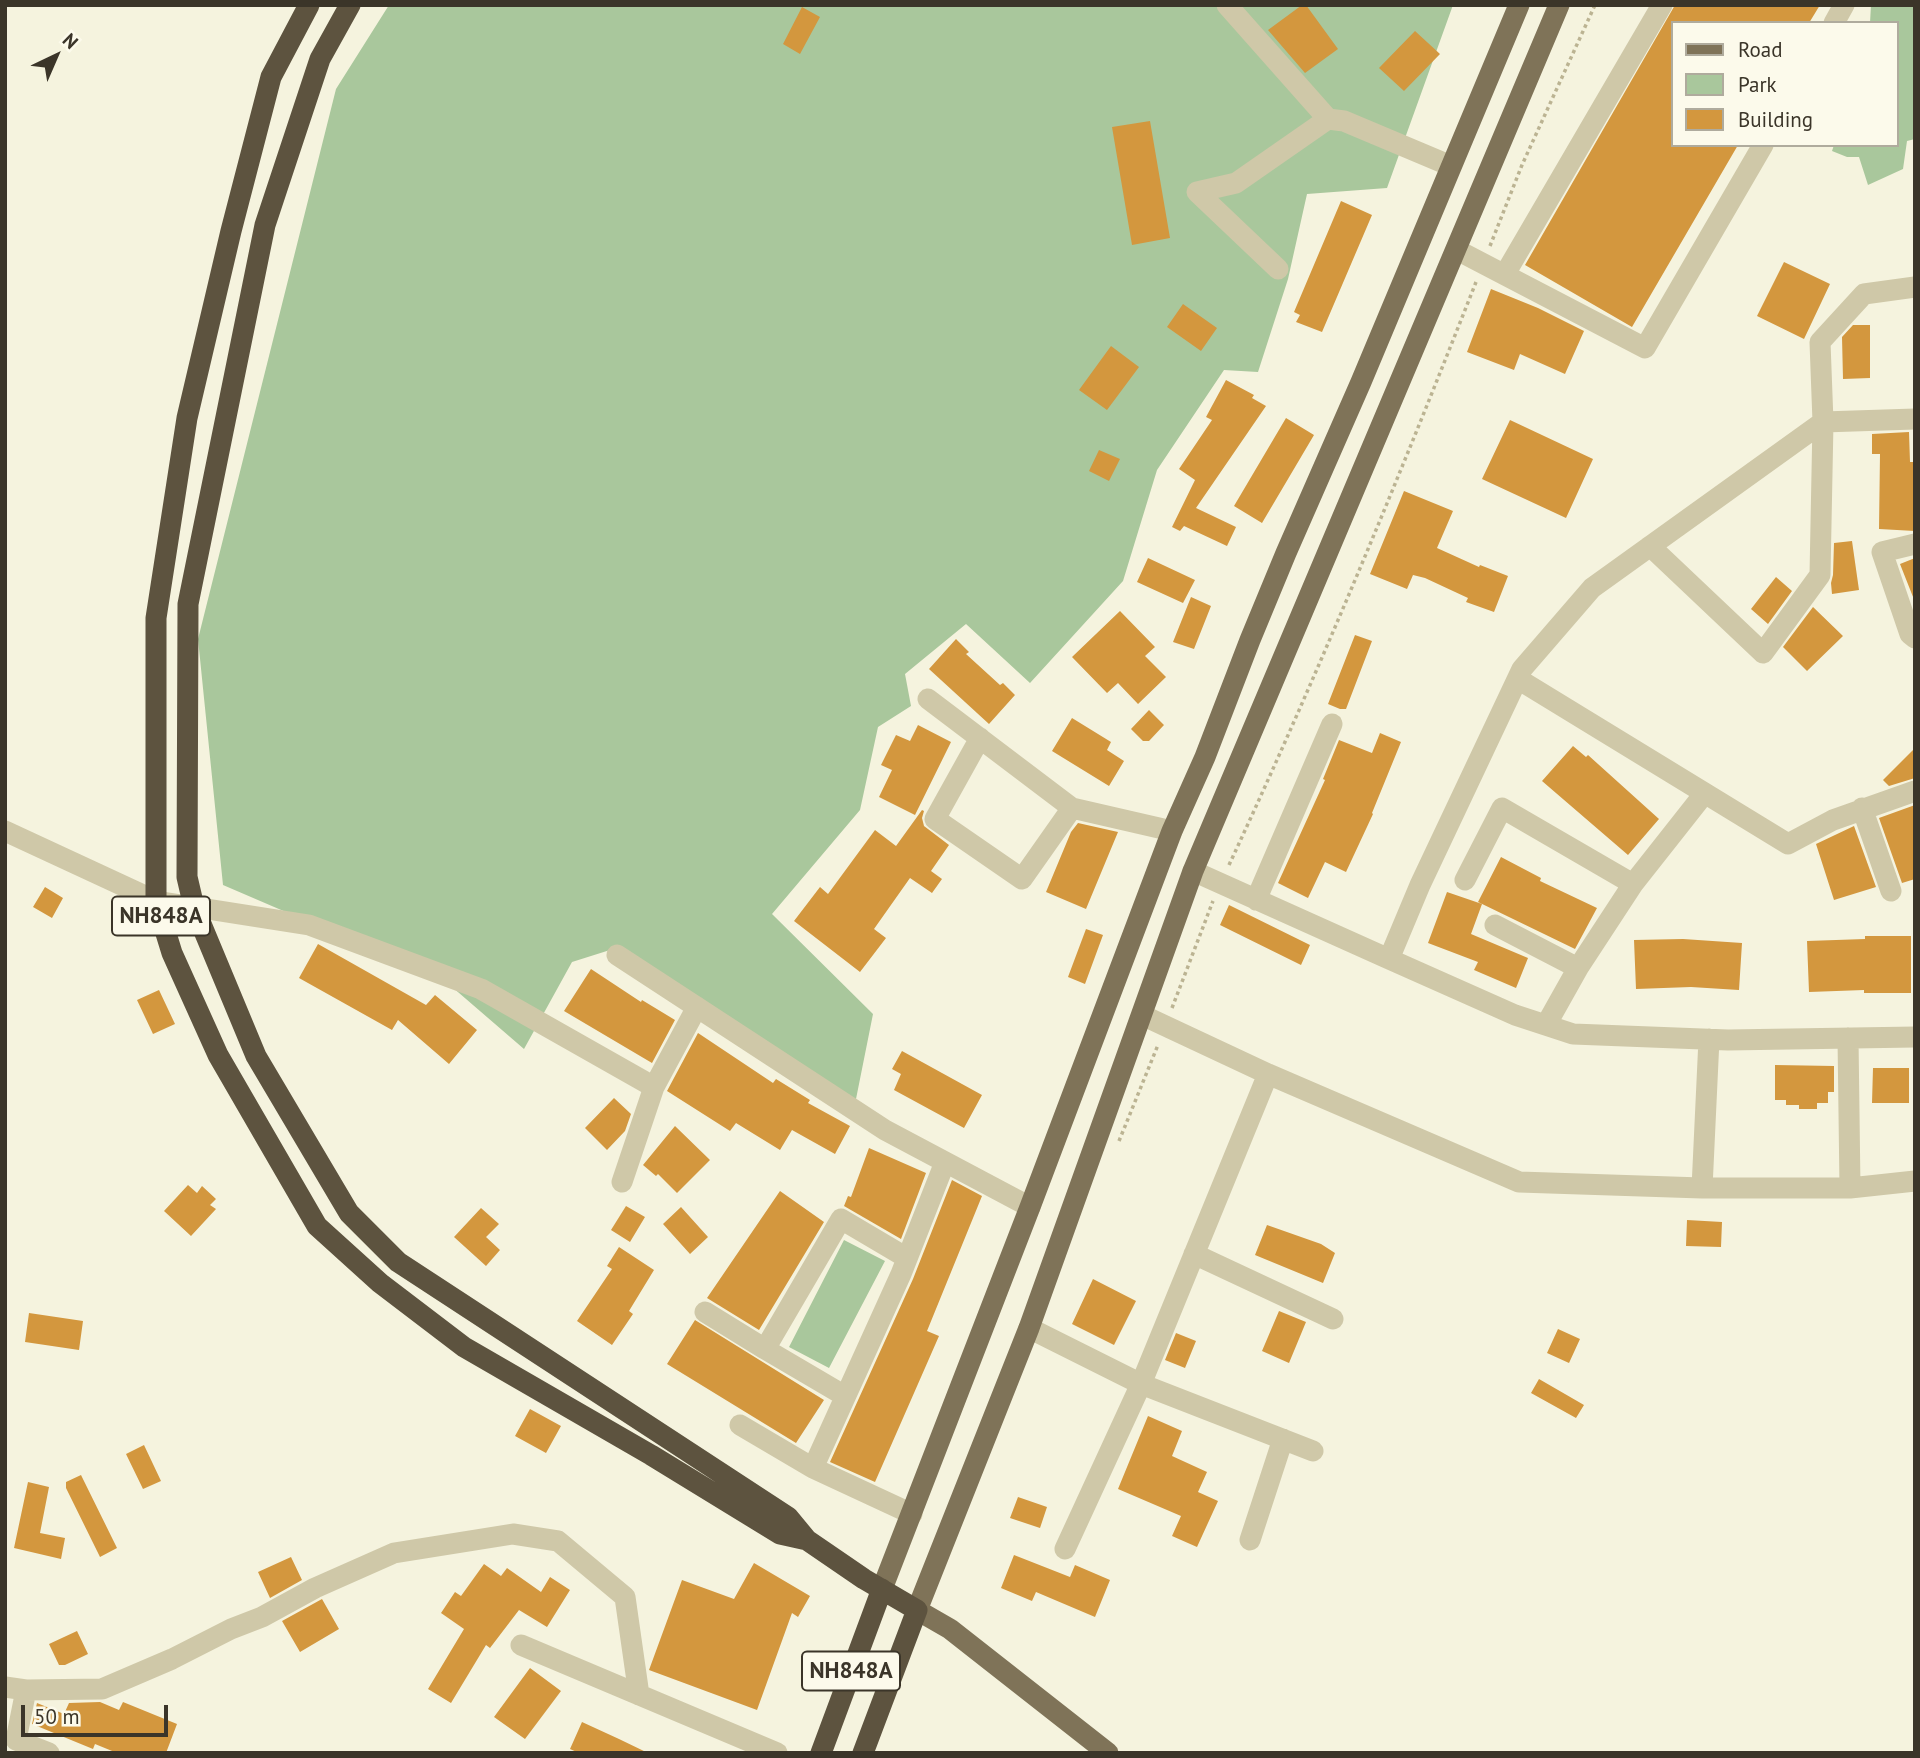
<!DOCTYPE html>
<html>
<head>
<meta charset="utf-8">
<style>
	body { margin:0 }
	#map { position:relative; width:1920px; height:1758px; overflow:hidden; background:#f5f3de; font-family:"PT Sans",sans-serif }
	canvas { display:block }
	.frame { position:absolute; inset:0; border:7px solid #3b3529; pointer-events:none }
	.legend { position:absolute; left:1671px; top:21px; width:228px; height:126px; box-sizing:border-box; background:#fcfaeb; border:2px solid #afab9d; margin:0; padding:9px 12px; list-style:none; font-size:21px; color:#3b3529 }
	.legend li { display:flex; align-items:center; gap:14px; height:35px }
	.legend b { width:35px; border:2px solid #afab9d }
	.north { position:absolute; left:21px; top:21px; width:70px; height:70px; -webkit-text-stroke:5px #fcfaeb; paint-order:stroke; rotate:44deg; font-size:19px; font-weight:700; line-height:28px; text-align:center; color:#3b3529 }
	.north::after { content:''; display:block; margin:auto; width:24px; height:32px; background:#3b3529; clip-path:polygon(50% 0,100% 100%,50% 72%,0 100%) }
	.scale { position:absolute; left:21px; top:1705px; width:147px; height:32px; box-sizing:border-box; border:4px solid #3b3529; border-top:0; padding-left:9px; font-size:21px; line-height:24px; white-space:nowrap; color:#3b3529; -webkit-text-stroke:5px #fcfaeb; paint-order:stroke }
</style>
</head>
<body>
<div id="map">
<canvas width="1920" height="1758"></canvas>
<div class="frame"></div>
<ul class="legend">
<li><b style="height:9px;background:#7f7358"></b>Road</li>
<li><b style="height:19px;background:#a9c79c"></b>Park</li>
<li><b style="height:19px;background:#d3973e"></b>Building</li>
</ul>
<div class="north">N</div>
<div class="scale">50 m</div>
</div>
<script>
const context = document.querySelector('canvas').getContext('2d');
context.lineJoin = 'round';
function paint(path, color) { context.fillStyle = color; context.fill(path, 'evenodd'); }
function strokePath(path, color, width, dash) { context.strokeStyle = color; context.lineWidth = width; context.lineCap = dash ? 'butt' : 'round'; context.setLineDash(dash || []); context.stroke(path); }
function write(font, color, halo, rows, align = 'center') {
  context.font = font + ' "PT Sans",sans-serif'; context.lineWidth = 5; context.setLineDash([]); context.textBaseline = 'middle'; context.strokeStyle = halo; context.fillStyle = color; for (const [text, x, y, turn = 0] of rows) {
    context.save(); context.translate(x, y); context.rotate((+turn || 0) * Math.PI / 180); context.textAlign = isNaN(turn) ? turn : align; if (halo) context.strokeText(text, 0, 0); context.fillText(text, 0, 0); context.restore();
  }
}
const green = new Path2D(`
	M389,5h1064l-66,183 -80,6 -19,85 -30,93 -34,-2 -67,100 -34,111 -93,102 -64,-59 -61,50 6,32 -33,21 -18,83 -88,104 101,100 -18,90 -245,-154 -38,12 -48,87 -80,-69 -221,-95 -25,-246 138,-550z
	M1871,5h44v134l-8,2 -4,28 -35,16 -9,-28h-12l-15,-6 2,-6h63v-122h-27z
	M844,1240l41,21 -56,107 -40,-21z`);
const building = new Path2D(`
	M1302,5h4l32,44 -33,24 -37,-43z
	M1675,5h145l-11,18h-136v122h65l-106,182 -107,-62z
	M802,7l18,10 -20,37 -17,-10z
	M1415,31l25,23 -36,37 -25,-23z
	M1150,121l20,117 -38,7 -20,-118z
	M1341,201l31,14 -50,117 -26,-10 4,-7 -6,-3z
	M1784,262l46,22 -26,55 -47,-23z
	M1491,289l47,19 46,23 -19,43 -45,-20 -6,16 -47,-18z
	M1183,304l34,24 -16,23 -34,-24z
	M1853,325h17v53l-27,1 -1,-42z
	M1111,346l28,21 -32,43 -28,-20z
	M1226,380l28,15 -2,3 14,8 -70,102 40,19 -9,19 -43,-20 -4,5 -8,-4 23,-47 -16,-11 33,-49 -6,-3z
	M1286,418l28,17 -52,88 -28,-17z
	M1510,420l83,39 -27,59 -84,-39z
	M1909,432l1,30h5v69l-36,-2 1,-75h-8v-20z
	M1099,450l21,9 -11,22 -20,-10z
	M1404,491l49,20 -16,37 42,19 1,-2 28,11 -14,36 -28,-10 2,-4 -43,-20 -12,-3 -6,14 -37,-15z
	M1852,541l7,49 -27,4 -1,-11 2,-8 1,-32z
	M1148,558l47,22 -12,23 -46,-21z
	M1915,558v44l-15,-38z
	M1776,577l16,14 -24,33 -17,-15z
	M1191,597l20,9 -17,43 -21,-7z
	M1813,607l30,29 -36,35 -24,-24z
	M1120,611l35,36 -10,9 21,21 -28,27 -20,-21 -11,10 -35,-36z
	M1355,635l17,6 -26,68h-6l-12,-5z
	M956,639l13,13 -3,2 34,31 3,-2 12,12 -26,29 -60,-55z
	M1149,710l15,15 -15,16h-6l-12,-12z
	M1072,718l39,24 -4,8 17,11 -15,25 -57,-35z
	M918,725l33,17 -36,73 -36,-18 13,-27 -11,-5 15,-30 14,6z
	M1380,733l21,9 -29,71 1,1 -27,58 -21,-10 -17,36 -30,-15 47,-103 -2,-1 16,-39 33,13z
	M1573,746l13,11 2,-2 71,64 -31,36 -86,-74z
	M1915,748v30l-26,8 -6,-6z
	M1915,805v74l-13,4 -23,-65z
	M922,810l2,1 -2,7 2,8 25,19 -18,26 11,8 -10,14 -22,-15 -36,51 12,9 -26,34 -66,-51 26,-34 8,7 47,-64 21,16z
	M1078,823l40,9 -32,77 -40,-17 25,-60z
	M1854,826l22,61 -42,13 -18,-56z
	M1501,857l40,21 -1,3 57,27 -22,41 -97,-47z
	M45,887l18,11 -11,20 -19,-11z
	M1447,892l35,12 -11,30 57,24 -12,30 -42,-18 4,-8 -50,-19z
	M1229,905l81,40 -9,20 -81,-40z
	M1086,929l17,6 -18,49 -17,-7z
	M1865,936h46v57h-47v-3l-55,2 -2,-51 58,-2z
	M1683,939l59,4 -3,47 -48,-3 -55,2 -2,-49z
	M318,944l108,61 9,-10 42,35 -28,34 -51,-44 -6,10 -93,-52z
	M591,969l50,33 1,-2 33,20 -23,43 -88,-52z
	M159,990l16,34 -22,10 -16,-34z
	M698,1033l75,50 3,-4 34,21 -2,3 42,23 -15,28 -43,-24 -12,20 -44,-27 -6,8 -63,-40z
	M902,1051l80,44 -18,33 -70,-38 7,-16 -9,-5z
	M1775,1065l59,1v26h-6v11h-11v6h-18v-4h-13v-5h-11z
	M1873,1068h36v35h-37z
	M614,1098l17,16 -6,17 -18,19 -22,-22z
	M675,1126l35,34 -33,33 -19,-19 -2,2 -13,-11z
	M869,1148l57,25 -25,66 -57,-33 4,-10 3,1z
	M952,1180l30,16 -55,135 12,5 -64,146 -45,-20 83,-183z
	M188,1185l9,8 5,-7 14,13 -6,6 6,4 -25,27 -27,-25z
	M780,1191l44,31 -65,108 -52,-32z
	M626,1206l19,11 -15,25 -19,-12z
	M681,1207l27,30 -18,17 -27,-30z
	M481,1208l18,16 -13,13 14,13 -14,16 -32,-29z
	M1687,1220l35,2 -1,25 -35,-1z
	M1267,1225l54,19 14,9 -12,30 -68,-28z
	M619,1247l35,23 -25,41 4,3 -21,31 -35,-24 35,-52 -5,-3z
	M1093,1279l43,22 -22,44 -42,-21z
	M1279,1311l27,11 -17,41 -27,-12z
	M29,1313l54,8 -4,29 -54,-8z
	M695,1320l129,80 -28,43 -129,-79z
	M1558,1329l22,10 -11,24 -22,-10z
	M1176,1333l20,8 -11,27 -20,-8z
	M1539,1379l45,26 -8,13 -45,-25z
	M530,1409l31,17 -15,27 -31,-17z
	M1148,1416l34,15 -10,25 35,16 -9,20 20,9 -21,46 -25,-11 9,-20 -63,-27z
	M144,1445l17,36 -18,8 -17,-35z
	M81,1475l36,73 -17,9 -34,-69v-6z
	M28,1482l21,5 -9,46 25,5 -4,21 -47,-11z
	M1018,1497l29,10 -7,21 -30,-10z
	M1014,1555l56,22 5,-12 35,15 -15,37 -59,-25 -4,9 -31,-13z
	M291,1557l11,23 -32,18 -12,-26z
	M754,1563l56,33 -12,21 -6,-4 -35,97 -108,-40 33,-90 52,19z
	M484,1564l17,12 6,-8 34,24 9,-15 20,13 -23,37 -28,-17 -29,38 -4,-3 -35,58 -23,-14 36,-60 -23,-16 14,-21 6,4z
	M322,1599l17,30 -39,23 -18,-31z
	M77,1631l11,23 -23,11h-6l-10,-21z
	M530,1668l31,23 -36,48 -31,-22z
	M100,1702l19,8 4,-8 54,22 -11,29h-49l-22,-9 -2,5 -61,-25 5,-21 27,11 5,-11z
	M582,1722l37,17 29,14h-69l-9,-4z`);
const path = new Path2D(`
	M1490,246l32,-81 73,-160
	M1229,865c89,-191 170,-387 247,-583
	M1172,1008l41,-107
	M1119,1141l39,-96`);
const minor = new Path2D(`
	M1227,5l101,114 16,2 107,45
	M1834,23l10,-18
	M1457,250l188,98 118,-203
	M1278,269l-81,-77 39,-9 92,-64
	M1505,274l157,-269
	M1915,287l-51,7 -44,48 3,80 92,-3
	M1915,544l-33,8 28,82 5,4
	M1518,679l270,165 45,-24 82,-29
	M928,699l144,109 100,23
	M980,738l-45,81 87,60 50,-71
	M1862,808l29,83
	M5,831l151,70 153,24 172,64 173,98 -32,95
	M1193,871l196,88 31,-74 102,-216 70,-81 231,-166 -3,153 -57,78 -113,-107
	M1465,880l37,-72 131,76 71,-90
	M1256,900l76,-176
	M1495,925l83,43
	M617,955l268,175 145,77
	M1389,959l126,56 58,19 155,6 187,-3
	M1142,1015l126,59 251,108 183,6h148l65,-7
	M1546,1025l32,-57 55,-84
	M1848,1038l2,150
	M654,1087l43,-80
	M1702,1188l7,-149
	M1194,1254l139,65
	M705,1312l60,37
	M1029,1328l112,56 172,67
	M845,1396l-80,-47 76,-130 66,39
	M740,1425l73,43 99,46
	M813,1468l88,-194 44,-112
	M1250,1540l33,-101
	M1065,1549l76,-165 127,-310
	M521,1645l256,108
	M5,1687l21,3 76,-1 70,-30 59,-30 31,-12 53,-29 79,-35 119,-19 45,7 67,56 14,98
	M26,1690l-10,50 33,13`);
const major = new Path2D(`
	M882,1589l148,-382 142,-376 33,-74 45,-117 36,-87 75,-171 158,-377
	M1108,1753l-158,-124 -33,-19 112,-282 164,-457 366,-866`);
const highway = new Path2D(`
	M309,5l-38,72 -40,154 -44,187 -31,200v283l16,52 46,102 99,171 63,57 84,64 187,108 129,79 27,6
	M350,5l-30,54 -55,166 -77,379 -1,273 7,30 62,149 93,157 49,49 390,255 19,23 57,39 53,31 -54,143
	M821,1753l61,-164`);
const shields = [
	[161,916,98],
	[851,1671,98]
];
const shieldNames = [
	["NH848A",161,916],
	["NH848A",851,1671]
];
paint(green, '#a9c79c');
paint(building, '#d3973e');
strokePath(path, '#bbb392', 3.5, [3.5, 3.5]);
strokePath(minor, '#cfc8a8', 21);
strokePath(major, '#7f7358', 21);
strokePath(highway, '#5d533f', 21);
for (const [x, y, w] of shields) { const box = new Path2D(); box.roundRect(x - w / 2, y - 19.5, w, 39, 5); context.fillStyle = '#fcfaeb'; context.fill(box); strokePath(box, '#3b3529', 2); }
write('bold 23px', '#3b3529', null, shieldNames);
</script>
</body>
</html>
